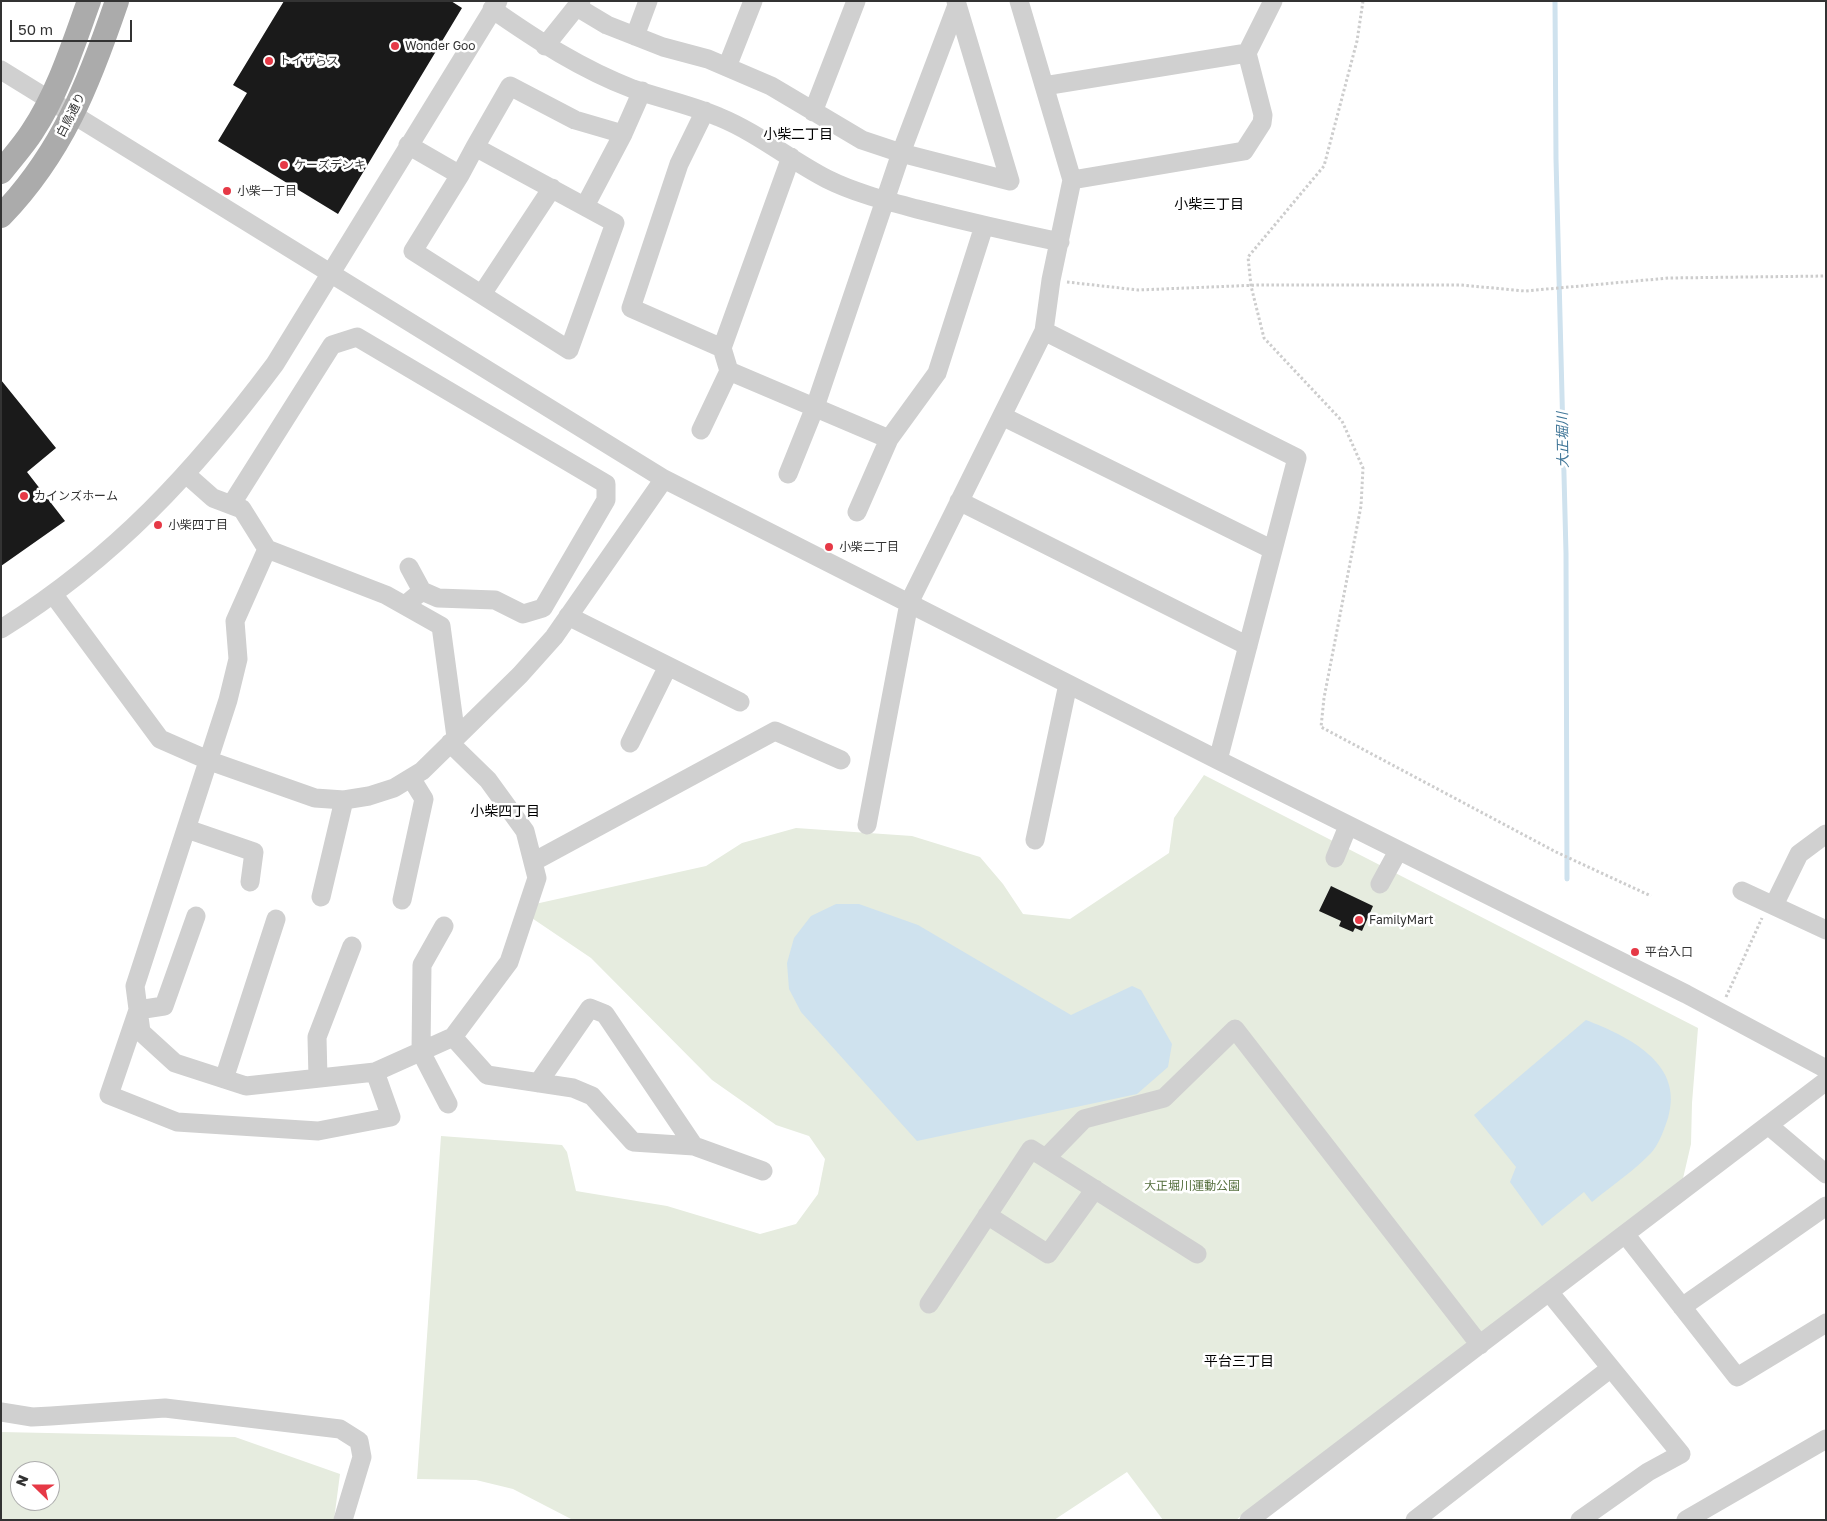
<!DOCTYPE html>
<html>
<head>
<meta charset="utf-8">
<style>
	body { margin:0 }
	#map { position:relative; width:1827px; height:1521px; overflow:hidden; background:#fff; font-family:"Golos Text",sans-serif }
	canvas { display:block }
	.frame { position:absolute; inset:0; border:2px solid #333; pointer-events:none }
	.north { position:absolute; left:10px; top:1461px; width:50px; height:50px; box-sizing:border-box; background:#fff; border:1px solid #adadad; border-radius:50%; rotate:292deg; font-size:14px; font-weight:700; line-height:20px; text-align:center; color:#333 }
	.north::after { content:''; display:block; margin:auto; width:18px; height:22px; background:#e63946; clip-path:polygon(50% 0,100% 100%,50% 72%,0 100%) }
	.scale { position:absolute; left:10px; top:20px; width:122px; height:22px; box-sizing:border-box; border:2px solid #333; border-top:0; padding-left:6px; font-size:15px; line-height:18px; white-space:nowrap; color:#333; -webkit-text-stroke:4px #fff; paint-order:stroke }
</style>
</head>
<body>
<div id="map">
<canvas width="1827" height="1521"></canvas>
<div class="frame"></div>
<div class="north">N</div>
<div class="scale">50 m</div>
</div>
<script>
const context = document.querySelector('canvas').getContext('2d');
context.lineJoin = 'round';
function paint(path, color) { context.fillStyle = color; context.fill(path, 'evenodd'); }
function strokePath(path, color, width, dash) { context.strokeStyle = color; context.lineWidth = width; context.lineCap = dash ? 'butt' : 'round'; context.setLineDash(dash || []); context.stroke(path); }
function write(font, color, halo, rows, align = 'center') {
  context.font = font + ' "Golos Text","Noto Sans JP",sans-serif'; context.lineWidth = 5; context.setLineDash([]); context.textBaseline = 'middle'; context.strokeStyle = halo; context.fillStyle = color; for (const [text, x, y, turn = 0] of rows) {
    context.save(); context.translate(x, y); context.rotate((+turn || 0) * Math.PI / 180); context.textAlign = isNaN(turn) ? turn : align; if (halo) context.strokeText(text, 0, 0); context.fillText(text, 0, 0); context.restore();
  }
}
const green = new Path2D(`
	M1204,775l494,253 -6,75 -1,41 -10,43 -445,333h-73l-36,-48 -73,48h-481l-60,-31 -37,-9 -59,-1 24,-343 121,9 5,7 9,39 91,15 93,28 36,-10 22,-30 7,-35 -16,-23 -33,-11 -64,-45 -121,-122 -74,-50 189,-42 36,-23 54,-15 116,8 68,21 23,27 20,30 47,5 99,-66 5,-35z
	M1,1432l234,5 105,37 -6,46h-333zM20,1471h30v30h-30z`);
const water = new Path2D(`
	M836,904h23l59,21 153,90 61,-29 9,4 31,54 -4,23 -31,27 -220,47 -116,-129 -12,-23 -2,-26 7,-25 17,-22z
	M1586,1020c41,16 99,43 82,98 -4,12 -9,26 -17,35 -17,18 -40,33 -59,49l-8,-10 -42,34 -32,-44 6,-15 -42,-52z`);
const stream = new Path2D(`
	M1555,1l1,158 10,394 1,326`);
const building = new Path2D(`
	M284,1h167l11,7 -124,206 -120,-73 29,-48 -14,-8z
	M1,380l55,68 -29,24 38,49 -64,45z
	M1331,886l42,20 -11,25 -7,-3 -2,4 -14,-6 2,-5 -22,-10z`);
const path = new Path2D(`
	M1363,1l-6,40 -33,125 -76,91 3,29 13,52 78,83 21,47 -2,38 -37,192 -3,29 235,125 95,44
	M1067,282l71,8 121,-5h202l64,6 144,-13 157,-2
	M1726,997l36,-79`);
const minor = new Path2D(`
	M577,7l30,18 56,22 45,12 63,27 91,54 39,13 109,28 -54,-180
	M492,9c46,32 89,60 141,80 29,10 59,16 86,28 39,16 71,43 108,62 28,14 60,22 90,30 47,12 95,23 143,33
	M635,36l13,-35
	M545,46l36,-45
	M727,67l26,-66
	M1,70l663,409 554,281 468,234 140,75
	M1044,86l203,-33
	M705,111l-26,53 -48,144 91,40 7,23 160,68 -32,73
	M813,112l43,-111
	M623,134l19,-43
	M408,145l52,30 -47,76 156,99 46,-127 -140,-76 -15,28
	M475,147l35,-61 65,34 48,14 -38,72
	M1072,180l172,-29 18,-28 1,-8 -16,-62 26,-52
	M482,294l70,-106
	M1044,331l253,127 -79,302
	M722,348l69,-191
	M1002,416l271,134
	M701,430l28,-59
	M889,439l48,-66 47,-147
	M788,474l27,-67 86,-254 56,-148
	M187,475l26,23 29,11 25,40 119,46 55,31 15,111
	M959,501l289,145
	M231,505l101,-160 25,-8 249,147v16l-63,108 -20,6 -28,-14 -57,-2 -16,-7 -17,14
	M267,549l-32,72 3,38 -10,41 -93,286 6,46 34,31 71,23 129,-14 78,-35 56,-75 28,-84 -12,-47 -37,-51 -38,-37
	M409,567l13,24
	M53,594l107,145 50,22 105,37 29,2 25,-4 25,-8 28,-17 98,-96 34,-38 110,-158
	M568,616l172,86
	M1,629c114,-71 194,-158 274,-265l223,-363
	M630,743l38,-77
	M867,825l42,-222 135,-272 7,-51 21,-100 -53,-179
	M187,829l67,23 -4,30
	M1035,840l33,-156
	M1335,858l13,-32
	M533,862l242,-131 66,29
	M1380,884l18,-33
	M1742,891l84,39
	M321,897l23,-97
	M402,900l22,-101 -13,-21
	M1774,905l25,-51 27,-20
	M196,916l-32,90 -26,4 -29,85 68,27 141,9 73,-14 -16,-45
	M444,926l-22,39 -1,87 27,52
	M453,1037l34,38 86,13 19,8 41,46 61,4 69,25
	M318,1078l-1,-41 35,-91
	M224,1079l52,-160
	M538,1083l52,-75 15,6 89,132
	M1768,1125l58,49
	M1046,1158l38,-39 80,-21 71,-69 245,316
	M987,1215l61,39 47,-65
	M1625,1234l112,143 89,-54
	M1549,1292l132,162 -33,18 -68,48
	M929,1304l102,-155 166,105
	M1682,1307l144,-101
	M1,1412l31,5 19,-1 114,-8 175,21 19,12 3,16 -19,63
	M1249,1520l577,-439
	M1415,1520l196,-152
	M1686,1520l140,-81`);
const major = new Path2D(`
	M1,172c10,-13 22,-26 31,-40 26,-39 41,-87 57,-131
	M1,216c61,-63 88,-133 116,-215`);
const markers = [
	[395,46,5,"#e63946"],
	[269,61,5,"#e63946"],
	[284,165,5,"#e63946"],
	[227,191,5,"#e63946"],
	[24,496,5,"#e63946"],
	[158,525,5,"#e63946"],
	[829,547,5,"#e63946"],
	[1359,920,5,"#e63946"],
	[1635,952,5,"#e63946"]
];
const poiNames = [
	["Wonder Goo",405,46],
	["トイザらス",279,61],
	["ケーズデンキ",294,165],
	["小柴一丁目",237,191],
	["カインズホーム",34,496],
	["小柴四丁目",168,525],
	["小柴二丁目",839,547],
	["FamilyMart",1369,920],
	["平台入口",1645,952]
];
const streetNames = [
	["白鳥通り",71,115,-63]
];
const parkNames = [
	["大正堀川運動公園",1192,1186]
];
const neighbourhoodNames = [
	["小柴二丁目",798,135],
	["小柴三丁目",1209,205],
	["小柴四丁目",505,812],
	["平台三丁目",1239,1362]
];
const waterNames = [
	["大正堀川",1563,440,-91]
];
paint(green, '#e6ecdf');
paint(water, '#cfe2ee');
strokePath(stream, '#cfe2ee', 5);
paint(building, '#1a1a1a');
strokePath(path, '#cdcdcd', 3, [2.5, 2.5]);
strokePath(minor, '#d0d0d0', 19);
strokePath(major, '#ababab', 24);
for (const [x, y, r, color] of markers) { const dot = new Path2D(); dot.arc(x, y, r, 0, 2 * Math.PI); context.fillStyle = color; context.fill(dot); strokePath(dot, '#fff', 2); }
write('12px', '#333', '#fff', poiNames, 'left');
write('12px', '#333', '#fff', streetNames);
write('12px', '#56703f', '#fff', parkNames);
write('14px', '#000', '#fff', neighbourhoodNames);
write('italic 14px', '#3f7597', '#fff', waterNames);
</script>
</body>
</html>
